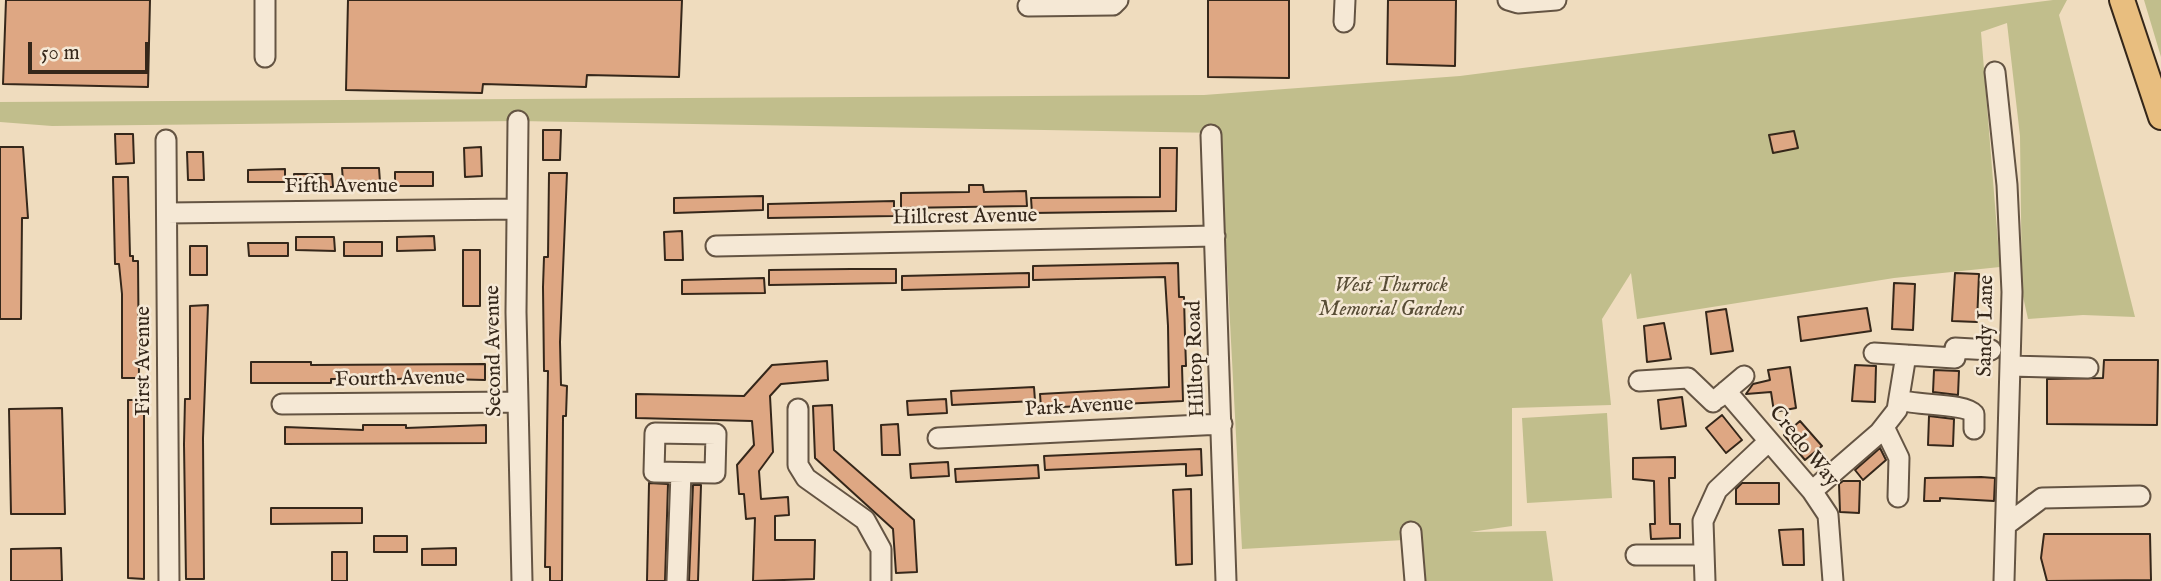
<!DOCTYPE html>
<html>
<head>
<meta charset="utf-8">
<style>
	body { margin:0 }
	#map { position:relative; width:2161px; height:581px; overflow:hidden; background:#efdcbe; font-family:"IM FELL English",serif }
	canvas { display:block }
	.scale { position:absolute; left:28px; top:42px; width:121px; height:32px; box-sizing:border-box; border:4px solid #35271a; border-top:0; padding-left:9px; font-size:21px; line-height:24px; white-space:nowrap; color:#35271a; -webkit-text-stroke:5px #f5e8d5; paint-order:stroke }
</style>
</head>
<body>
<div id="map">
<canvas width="2161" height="581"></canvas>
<div class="scale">50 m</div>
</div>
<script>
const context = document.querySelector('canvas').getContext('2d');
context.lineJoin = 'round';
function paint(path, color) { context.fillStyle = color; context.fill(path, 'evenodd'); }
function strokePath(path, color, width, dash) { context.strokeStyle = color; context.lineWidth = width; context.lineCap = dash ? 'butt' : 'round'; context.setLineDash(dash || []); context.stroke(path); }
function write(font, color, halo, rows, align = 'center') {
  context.font = font + ' "IM FELL English",serif'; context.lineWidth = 5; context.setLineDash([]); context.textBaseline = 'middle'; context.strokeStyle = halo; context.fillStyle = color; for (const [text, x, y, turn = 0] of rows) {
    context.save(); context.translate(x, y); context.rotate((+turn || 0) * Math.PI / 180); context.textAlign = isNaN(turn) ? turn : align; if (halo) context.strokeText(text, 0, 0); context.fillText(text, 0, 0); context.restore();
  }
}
const green = new Path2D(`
	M2053,0h14l-8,15 76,302 -52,-2 -55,4 -6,-27 -2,-156 -13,-113 -26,9 19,235 -106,11 -257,41 -6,-46 -29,46 9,86 -99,3v118l-42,6 76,-1 7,50h-127l-4,-42 -180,10 -22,-416 -702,-12 -466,5 -52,-4v-20l1204,-7 256,-19z
	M2144,0h17v57z
	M1607,413l5,85 -85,5 -5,-85z`);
const building = new Path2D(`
	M6,0h144l-2,87 -145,-3z
	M348,0h334l-3,77 -92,-2 -1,12 -103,-3 -1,9 -136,-3z
	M1208,0h81v78l-81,-1z
	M1388,0h68l-1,66 -68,-2z
	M543,130h18l-1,30h-17z
	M1794,131l4,17 -25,5 -4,-18z
	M115,134h18l1,29 -18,1z
	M0,147h23l5,71h-6l-1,101h-21z
	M481,147l1,29 -17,1 -1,-29z
	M1160,148h17l-1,63 -144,2 -1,-15 129,-1z
	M187,152h16l1,28h-16z
	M342,168h37l1,14 -37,-1z
	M285,169v13h-37v-12z
	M395,172h38v14h-38z
	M549,173h18l-7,169 1,43 6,1 -1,30h-3l-1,165h-12v-14h-5l3,-196h-4l-1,-84 1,-30h4z
	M294,174h38l1,13h-39z
	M113,177h15l2,79h3v5h5l1,117h-17v-84l-3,-30h-4z
	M969,185h14l1,7 42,-1 1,15 -126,2v-15l68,-1z
	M763,196v14l-89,3v-15z
	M894,201v15l-126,2v-14z
	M682,231l1,29h-18l-1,-28z
	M434,236l1,14 -38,1v-14z
	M296,237h38l1,14 -39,-1z
	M344,242h38v14h-38z
	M248,243h40v13h-39z
	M190,246h17v29h-17z
	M463,250h17v56h-17z
	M1178,263l1,34h5l1,39 1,30h-4l1,35 -142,7 -1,-14 129,-7 -1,-61 -3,-49 -132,3v-14z
	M851,269h45v14l-127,2v-15z
	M1029,273v14l-127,3v-14z
	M1955,273l24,1 -2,48 -25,-1z
	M764,278l1,15 -83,1v-14z
	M1894,283l21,1 -2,46 -21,-1z
	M208,305l-5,133 1,141h-18l-2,-135 1,-45h5v-93z
	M1867,308l4,23 -70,10 -3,-24z
	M1726,309l7,42 -22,3 -5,-42z
	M1664,323l7,36 -24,3 -3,-36z
	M2104,360h54l-1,65 -110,-1v-45l56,-1z
	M827,361l1,19 -47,4 -11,12 3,56 -14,19 2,28 27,-2 1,18 -14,1v24h40l-1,39 -61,2 2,-63 -9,1 -2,-25h-5l-2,-29 17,-20 -2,-24 -116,-3v-24l108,2 28,-31z
	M251,362h60v3l174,-1v16l-77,-2 -46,5v-4h-31v4h-80z
	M1855,365l21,1 -1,36 -23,-1z
	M1790,367l6,41 -22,4 -3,-20 -25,2 7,-10 17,-4 -2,-10z
	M1934,370l25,1 -1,24 -25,-3z
	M1034,387l1,14 -83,4 -1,-14z
	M1682,397l4,29 -25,3 -3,-29z
	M946,399l1,14 -39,2 -1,-14z
	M128,400h16v179l-16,-1z
	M832,405l2,45 80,70 3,52 -21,1 -3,-44 -78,-71 -2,-52z
	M62,408l3,106h-54l-2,-105z
	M1722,415l20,25 -16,13 -20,-25z
	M1929,416l25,3 -1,27 -25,-1z
	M1800,421l22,25 -17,14 -21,-25z
	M898,424l2,31h-18l-1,-30z
	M363,425h43v3l80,-3v18l-201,1v-17l78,3z
	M1880,448l6,12 -23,20 -8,-10z
	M1201,449l1,26 -16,1v-12l-141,6 -1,-14z
	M1675,457v21h-6l1,46h10v14l-29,1 -1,-15h5l-1,-43 -21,-2v-21z
	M948,462l1,14 -38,2 -1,-14z
	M1038,465l1,13 -83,4 -1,-13z
	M1981,477l14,1 -1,23 -54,-3v3h-16l1,-23z
	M1843,481h17l-1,32 -19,-1 -1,-28z
	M649,483l19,1 -3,97h-18z
	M1742,483h37v21h-43v-15z
	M693,485h8l-3,96h-9z
	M1191,489l1,75 -16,1 -3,-75z
	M271,508h91v15l-91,1z
	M1803,529l1,36h-21l-4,-35z
	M2044,534h106l1,46 -104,1 -6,-23z
	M374,536h33v16h-33z
	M61,548l1,33h-51v-32z
	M456,548v17h-34v-16z
	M332,552h15v29h-15z`);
const minor = new Path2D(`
	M265,0v57
	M1508,0l10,3 38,-3
	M1028,6l85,-1 5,-5
	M1344,22l1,-22
	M1995,72l12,113 5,107 -8,289
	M518,121l-2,191 6,269
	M1211,135l15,446
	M166,140l3,441
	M167,213l349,-4
	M716,246l499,-10
	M1874,353l81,5v-10l36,2
	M2010,366l78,2
	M1639,381l49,-3 25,24
	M1726,391l86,100 16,24 5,66
	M1718,398l26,-22
	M1901,400c17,6 64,3 73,14v15
	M282,404l236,-2
	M798,409v56l8,13 59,42 16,29v32
	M1884,427l15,31 -1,39
	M655,433l61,1 -1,39 -61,-1z
	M938,438l284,-14
	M1812,491l67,-58 18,-23 9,-55
	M2006,525l36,-27 98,-2
	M1411,532l4,49
	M1636,555h68
	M677,581l4,-108
	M1705,581l-2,-60 14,-31 52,-49`);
const major = new Path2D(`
	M2122,0l39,117`);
const streetNames = [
	["Fifth Avenue",341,188],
	["Hillcrest Avenue",965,218,-1],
	["Sandy Lane",1987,326,-89],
	["Second Avenue",495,351,-91],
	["Hilltop Road",1197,359,-92],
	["First Avenue",145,361,-90],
	["Fourth Avenue",400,380,-1],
	["Park Avenue",1079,408,-3],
	["Credo Way",1803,447,51]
];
const parkNames = [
	["West Thurrock",1391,287],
	["Memorial Gardens",1391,311]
];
paint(green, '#c1be8c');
paint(building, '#dea783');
strokePath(building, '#35271a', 2);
strokePath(minor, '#645443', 23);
strokePath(major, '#35271a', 28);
strokePath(minor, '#f5e8d5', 19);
strokePath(major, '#e8be7f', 24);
write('21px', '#35271a', '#f5e8d5', streetNames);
write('italic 21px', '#584d36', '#f5e8d5', parkNames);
</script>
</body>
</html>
